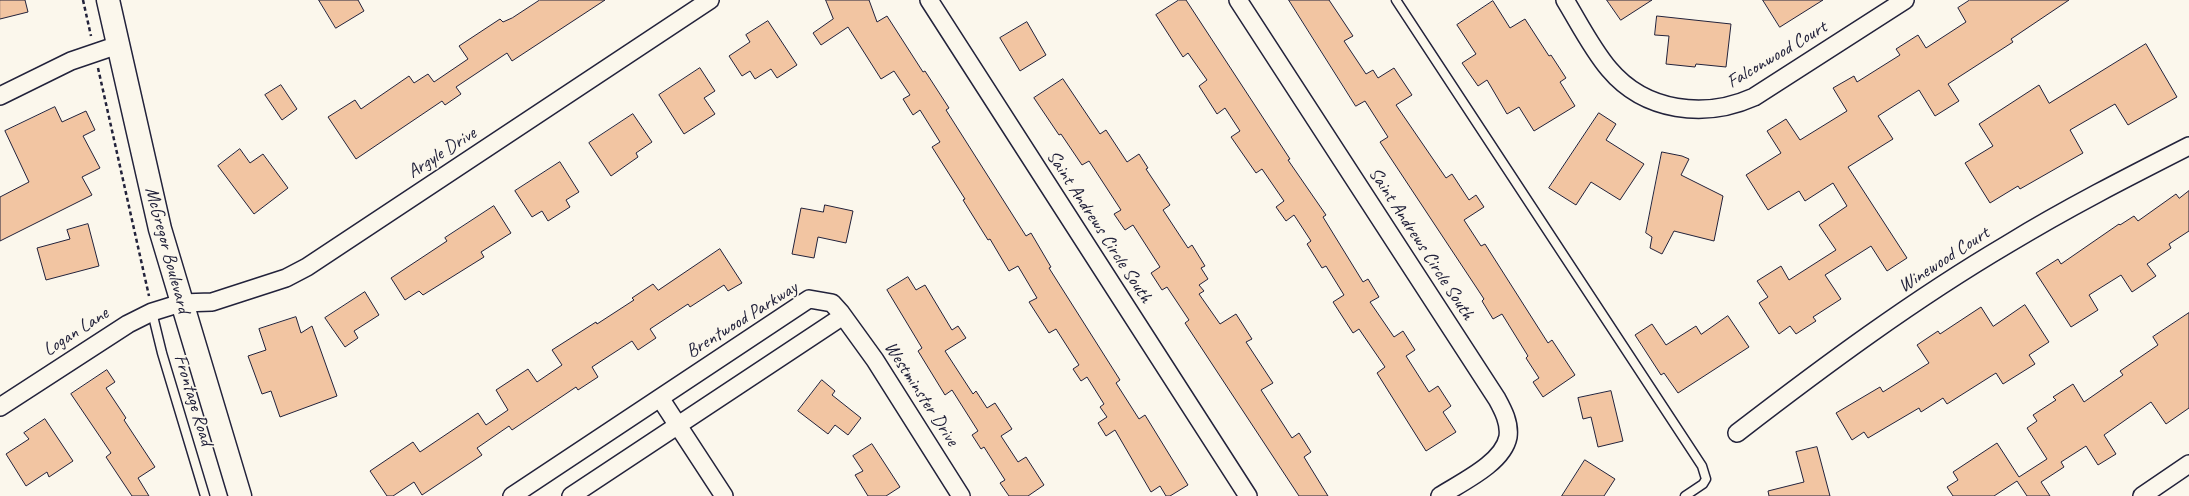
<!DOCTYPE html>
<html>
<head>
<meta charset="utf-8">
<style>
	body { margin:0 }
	canvas { display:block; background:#fbf7ec }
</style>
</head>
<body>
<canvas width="2189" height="496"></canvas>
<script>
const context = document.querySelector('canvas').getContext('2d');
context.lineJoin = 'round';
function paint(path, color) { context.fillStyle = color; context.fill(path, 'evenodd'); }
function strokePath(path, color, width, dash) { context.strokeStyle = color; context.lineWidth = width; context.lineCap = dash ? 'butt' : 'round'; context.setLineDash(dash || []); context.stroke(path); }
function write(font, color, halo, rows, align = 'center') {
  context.font = font + ' Caveat,sans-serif'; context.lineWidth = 3.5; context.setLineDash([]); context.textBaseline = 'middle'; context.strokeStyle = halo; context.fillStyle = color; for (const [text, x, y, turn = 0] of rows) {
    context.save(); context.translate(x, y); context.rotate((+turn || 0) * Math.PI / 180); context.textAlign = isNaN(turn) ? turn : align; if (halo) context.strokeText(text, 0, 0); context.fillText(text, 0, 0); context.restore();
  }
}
const building = new Path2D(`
	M0,0h25l3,12 -28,7z
	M319,0h39l6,11 -28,17z
	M540,0h65l-93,61 -5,-8 -51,34 5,7 -16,11 -3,-4 -86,58 -28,-42 27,-17 6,9 48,-33 5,7 14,-9 6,8 34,-23 -9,-13 41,-27 3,3 9,-4z
	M826,0h43l8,22 10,-6 36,56 2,-1 24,37 -3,2 80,126 5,-3 20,34 -2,1 71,112 -4,3 23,36 6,-4 43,70 -18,11h-4l-6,-10 -9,6 -36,-62 -9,6 -8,-13 9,-6 -7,-10 4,-3 -17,-27 -6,4 -8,-12 6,-4 -23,-36 -7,4 -20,-31 8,-4 -19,-32 -9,5 -19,-32 -2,1 -25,-40 2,-1 -33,-52 8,-5 -20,-32 -7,5 -10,-16 7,-4 -16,-24 -13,8 -33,-52 -27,18 -8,-12 20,-14z
	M1179,0h7l104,159 -2,1 38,55 -3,2 40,65 5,-3 11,18 -9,5 24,35 9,-6 12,19 -9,6 23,36 9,-6 13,20 -8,6 13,20 -30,19 -49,-78 8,-6 -26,-38 -6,4 -20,-31 11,-7 -18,-29 -4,2 -15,-24 4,-3 -17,-26 -8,6 -10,-14 8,-6 -22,-32 -6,4 -25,-36 9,-6 -15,-23 -8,6 -18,-28 8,-6 -19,-27 -5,4 -27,-42z
	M1289,0h40l24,36 -9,5 22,33 7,-4 5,8 16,-10 18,27 -16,10 50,73 6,-4 17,26 7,-5 8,12 -20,13 17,26 4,-2 63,99 4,-3 23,35 -32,22 -10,-15 6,-4 -13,-20 2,-2 -26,-42 -9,5 -11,-18 2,-2 -104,-157 8,-5 -23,-36 -9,5z
	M1607,0h45l-31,20z
	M1763,0h60l-43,27z
	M1970,0h99l-58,39 2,3 -65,42 11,17 -24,15 -16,-26 -41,26 15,23 -45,28 59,91 -20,13 -16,-25 -46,29 16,24 -28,18 3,4 -20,13 -6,-8 -11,8 -20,-31 9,-6 -11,-16 24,-15 8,14 47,-30 -17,-25 28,-19 -14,-23 -28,18 -6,-10 -31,19 -22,-35 35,-22 -14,-22 19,-12 14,21 47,-29 -14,-23 21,-12 3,6 43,-27 -4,-6 22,-14 8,13 40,-26 -8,-14z
	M1493,1l17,27 15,-9 24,37 2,-1 15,23 -6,4 15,24 -41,25 -15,-24 -12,7 -20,-34 -9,6 -16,-23 14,-9 -19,-29z
	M1657,16l74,8 -5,43 -30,-3 -1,3 -29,-3 3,-28 -14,-1z
	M768,21l29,44 -20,13 -6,-9 -16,10 -5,-8 -8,5 -13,-20 21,-14 -4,-7z
	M1027,22l19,33 -26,16 -20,-33z
	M2146,44l31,53 -49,28 -13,-21 -45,26 13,23 -63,36 -2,-3 -28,17 -25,-40 28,-17 -14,-22 60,-39 10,18z
	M700,68l15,23 -11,7 11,16 -31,20 -25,-39z
	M1063,79l37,55 6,-4 21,32 12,-8 9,14 -2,1 24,36 -7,5 25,38 4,-3 13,21 -4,2 7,11 -9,6 5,6 -5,3 21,30 16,-10 16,25 -6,3 27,41 -12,7 31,48 7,-5 12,19 -7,5 24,39h-29l-114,-173 4,-3 -22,-33 -5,3 -11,-17 9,-6 -27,-42 -8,5 -11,-16 7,-4 -32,-49 -7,4 -21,-31 -2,1 -25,-37z
	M281,85l16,24 -15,11 -17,-25z
	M55,107l7,15 24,-11 9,19 -12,6 17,32 -18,9 10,18 -92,46v-44l29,-15 -24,-51z
	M1599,113l17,11 -10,16 38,24 -24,36 -29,-18 -15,23 -27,-17z
	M633,114l19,28 -16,11 2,4 -27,19 -22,-33z
	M240,149l10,14 13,-9 25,34 -34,26 -36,-48z
	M1662,152l20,4 7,3 -8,16 42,21 -9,45 -40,-10 -12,23 -12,-6 2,-11 -6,-4z
	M560,162l19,30 -13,8 4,7 -22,14 -6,-10 -10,6 -17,-26z
	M2189,191v40l-20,13 2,4 -24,16 9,12 -24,16 -11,-17 -32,20 9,15 -27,17 -35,-54 22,-14 3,5 58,-40 1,1 14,-9 4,5 38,-27 3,4z
	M825,205l28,6 -7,32 -28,-6 -4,21 -22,-4 9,-46 22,4z
	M494,206l17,27 -30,19 3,5 -61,38 -4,-4 -14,9 -14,-22 56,-37 -2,-3z
	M88,224l11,42 -53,14 -9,-32 33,-9 -3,-9z
	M720,249l22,34 -14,8 -4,-6 -34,22 -2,-3 -38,25 6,9 -18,12 -6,-9 -40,26 6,10 -20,13 -2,-3 -64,43 -3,-4 -32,22 5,7 -60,40 -8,-13 -21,14h-6l-17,-25 43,-29 7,10 58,-39 8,12 22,-15 -12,-20 32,-21 9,13 25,-17 -10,-15 44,-28 1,2 37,-24 -2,-2 21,-14 5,6z
	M908,277l8,13 9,-5 27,45 6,-4 8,12 -21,13 28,43 3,-3 11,17 8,-5 17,26 -11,7 17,26 8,-5 18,28 -16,11h-19l-9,-13 5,-3 -21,-33 -3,2 -9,-14 6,-4 -26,-41 -7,5 -27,-44 4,-3 -35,-58z
	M365,292l14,23 -25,16 4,7 -13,9 -20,-29z
	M2025,305l24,37 -20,13 6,9 -32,20 -7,-11 -49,31 -4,-6 -22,14 -2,-4 -51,30 -4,-6 -12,8 -16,-27 44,-26 3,5 46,-29 -12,-18 21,-14 2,3 41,-27 12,19z
	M2189,313v95l-23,16 -15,-22 -47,33 12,19 -18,11 -12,-19 -25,16 3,5 -23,15 9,14h-23l-10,-15 -23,15h-41l-6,-9 11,-7 -5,-8 44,-29 22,34 28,-18 -20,-31 10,-7 -4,-6 23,-15 -3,-3 20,-13 11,18 39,-27 -3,-4 38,-26 -5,-8z
	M1728,316l21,31 -71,46 -14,-20 -3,2 -26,-40 17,-11 14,21 30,-19 5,8z
	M296,317l5,16 11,-7 25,70 -57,21 -9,-26 -9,3 -14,-38 18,-6 -7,-21z
	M107,370l8,12 -9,6 20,30 -2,2 31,47 -17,11 11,18h-17l-26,-39 5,-4 -40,-59z
	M822,380l13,11 -3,4 29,23 -13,17 -13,-10 -7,9 -30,-23z
	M1611,391l12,50 -25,6 -7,-30 -8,2 -5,-21z
	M45,419l28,42 -24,16 -2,-5 -21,14 -20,-32 23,-15 -5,-6z
	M872,444l28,43 -14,9h-18l-13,-21 8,-4 -10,-15z
	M1817,447l13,49h-61l-1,-5 36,-9 -8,-30z
	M1585,460l30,19 -11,17h-42z`);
const path = new Path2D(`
	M83,0l8,36
	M98,68l51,228`);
const service = new Path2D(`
	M1396,0l306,466 4,13 -3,5 -18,12
	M152,312l10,41 43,143`);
const minor = new Path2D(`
	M929,0l319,496
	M1238,0l259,399c6,11 13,24 11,38 -5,26 -46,45 -68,59
	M1565,0c14,23 27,49 44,69 36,43 96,50 145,28l151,-97
	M0,96l71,-35 47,-16
	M660,398l64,98
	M0,407l128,-83 24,-12 29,-9 31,-1 74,-24 21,-11 403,-267
	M1737,433c87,-67 176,-133 271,-189 59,-36 120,-67 181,-98
	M512,496l297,-197 23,4 9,10 34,47 86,136
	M571,496l272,-180
	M2142,496l47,-32`);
const secondary = new Path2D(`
	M108,0l52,229 80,267`);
const streetNames = [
	["Falconwood Court",1777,55,-31],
	["Argyle Drive",442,153,-33],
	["Saint Andrews Circle South",1099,227,57],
	["Saint Andrews Circle South",1421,244,57],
	["McGregor Boulevard",167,250,75],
	["Winewood Court",1944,260,-33],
	["Brentwood Parkway",742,320,-32],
	["Logan Lane",76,332,-33],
	["Westminster Drive",921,394,57],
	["Frontage Road",193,400,73]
];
paint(building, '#f2c5a2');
strokePath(building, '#22223b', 1);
strokePath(service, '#22223b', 11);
strokePath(minor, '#22223b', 20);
strokePath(secondary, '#22223b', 25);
strokePath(path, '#22223b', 2.5, [4, 3]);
strokePath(service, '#fbf7ec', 8);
strokePath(minor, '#fbf7ec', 17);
strokePath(secondary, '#fbf7ec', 22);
write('19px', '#22223b', '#fbf7ec', streetNames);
</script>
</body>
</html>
